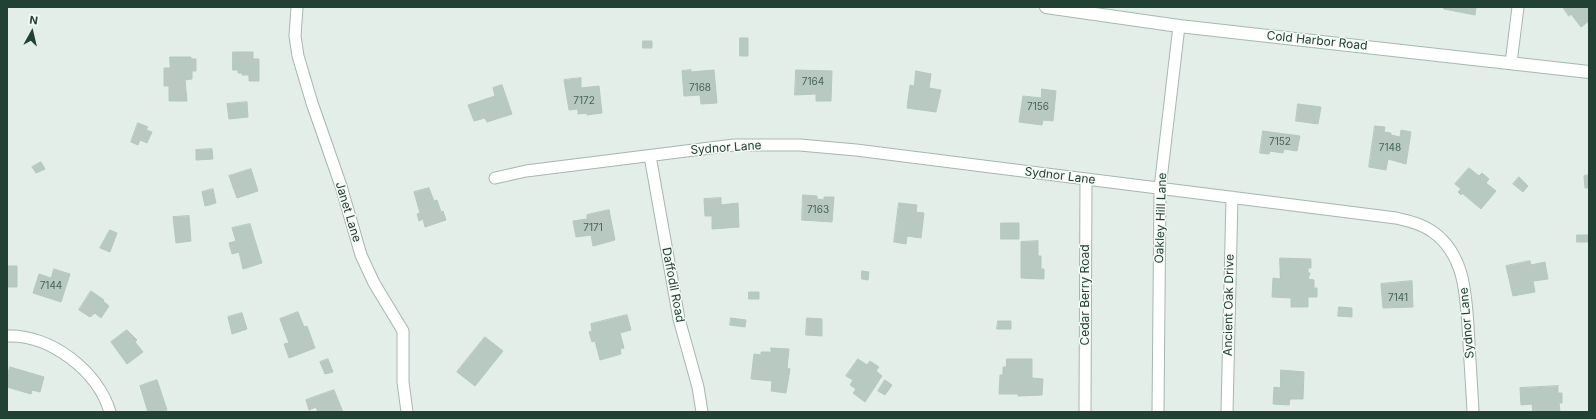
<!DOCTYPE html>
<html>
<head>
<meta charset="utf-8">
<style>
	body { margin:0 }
	#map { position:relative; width:1596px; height:419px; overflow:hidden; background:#e3eee8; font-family:Inter,sans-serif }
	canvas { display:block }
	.frame { position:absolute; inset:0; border:8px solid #214135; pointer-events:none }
	.north { position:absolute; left:12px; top:12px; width:40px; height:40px; -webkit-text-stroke:3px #f5faf7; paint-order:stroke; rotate:8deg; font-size:11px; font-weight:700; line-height:16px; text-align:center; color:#214135 }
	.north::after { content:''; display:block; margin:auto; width:14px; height:18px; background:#214135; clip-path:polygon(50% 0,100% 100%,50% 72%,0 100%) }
</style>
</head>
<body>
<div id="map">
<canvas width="1596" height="419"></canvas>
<div class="frame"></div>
<div class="north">N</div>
</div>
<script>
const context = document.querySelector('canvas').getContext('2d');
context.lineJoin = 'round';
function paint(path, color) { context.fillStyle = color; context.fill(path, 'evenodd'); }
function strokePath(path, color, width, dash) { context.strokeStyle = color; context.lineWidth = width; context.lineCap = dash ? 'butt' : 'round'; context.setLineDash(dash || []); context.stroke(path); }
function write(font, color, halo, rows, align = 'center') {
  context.font = font + ' Inter,sans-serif'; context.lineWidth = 3; context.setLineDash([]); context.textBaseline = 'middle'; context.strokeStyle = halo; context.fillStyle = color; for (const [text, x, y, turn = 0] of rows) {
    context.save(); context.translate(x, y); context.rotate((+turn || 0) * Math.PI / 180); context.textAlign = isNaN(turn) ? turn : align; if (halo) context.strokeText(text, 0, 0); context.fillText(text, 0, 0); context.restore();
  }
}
const building = new Path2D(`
	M1444,7h32l-1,8 -31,-6z
	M1563,7h26v14l-8,6 -10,-13 -2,2z
	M740,38h8v18h-8z
	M643,41h9v7h-9z
	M233,52h20v7h6v22h-10v-6h-7v-2h-4v-3h-5z
	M170,57h21v2h5v12h-4v8l-7,1 2,21h-18v-15h-5v-18h6z
	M691,70v2l23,-2 3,33 -16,1 -1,-9 -16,1 -2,-25z
	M796,70l36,1 -1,30h-15v-7l-21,1z
	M916,71l15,3 -2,14 12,2 -5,22 -29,-4 3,-23 4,1z
	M581,78v10l18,-2 3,27 -15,2v-2l-9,1v-5l-9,1 -5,-30z
	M502,85l10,29 -25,8 -2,-4 -11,3 -6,-16 27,-9 -2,-8z
	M1042,89l14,2 -3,30 -10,-1 -1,5 -23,-3 4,-26 18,2z
	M247,102l1,15 -19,2 -2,-15z
	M1298,104l23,3 -3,17 -22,-3z
	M138,123l10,4 -2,3 6,2 -5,11 -7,-3 -2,5 -7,-3z
	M1375,126l10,1 -1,5 7,1v2l9,2 1,-7 10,2 -5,32 -18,-5 -2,11 -17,-3z
	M1263,131l37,5 -3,15 -13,-2 -1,4 -13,-2 -1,3 -9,-1z
	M212,149l1,10 -17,1v-10z
	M41,162l4,7 -9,4 -4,-6z
	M1469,168l10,8 3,-3 7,6 -3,4 10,8 -15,18 -19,-16 -1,2 -3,-3 3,-3 -6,-5z
	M251,169l7,22 -21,7 -8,-22z
	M1589,175v13h-4l-1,-12z
	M1519,177l9,9 -5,6 -10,-8z
	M429,188l5,13 3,-1 4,12 2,-1 3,9 -21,7 -2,-8 -4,2 -2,-7 3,-1 -6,-21z
	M213,189l3,14 -11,3 -3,-14z
	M803,195l14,1v3l7,1v-3h10l-2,25 -30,-2z
	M721,198v7l17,-2 1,24 -27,2v-13h-7l-1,-17z
	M899,203l18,2 -1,7 8,1 -3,25 -14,-2 -1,8 -12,-2z
	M609,210l6,30 -22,6 -2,-11 -15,2 -3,-16 14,-2v-4z
	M189,216l2,25 -15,2 -3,-26z
	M1001,223h18v16h-18z
	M250,224l12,39 -19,6 -4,-17 -7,2 -3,-11 7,-2 -4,-13z
	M110,230l7,3 -7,19 -10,-4z
	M1577,235h12v7h-12z
	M1038,241v15h3v13h3v10l-23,-1v-36z
	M1280,258l31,1v9h-3v5h2l-2,6 6,1v8h3v9h-9v10h-17v-9l-19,-1 1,-19 7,1z
	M1530,261l1,4 14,-3 3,17 -15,2 2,11 -22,4 -7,-30z
	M7,266h10v21h-10z
	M54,269l16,5 -9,28 -28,-9 6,-19 12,4z
	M862,271l7,1 -1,8 -6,-1z
	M1412,281l1,26 -30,1 -2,-24z
	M91,291l13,9 -1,1 6,5 -8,12 -6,-5 -5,4 -11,-7z
	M749,292h10v7h-10z
	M1339,307l13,1v9l-14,-1z
	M298,312l6,15 3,-1 8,22 -26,10 -5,-14 5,-1 -9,-24z
	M242,313l5,16 -15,5 -4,-17z
	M627,315l4,15 -11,3 4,15 -4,1 1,5 -21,6 -5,-19 -3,1 -3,-10 3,-1 -1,-7z
	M731,318l15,2 -1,7 -15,-2z
	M807,318l15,1v17l-16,-1z
	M998,321h13v8h-14z
	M127,330l10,10 -2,2 8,10 -16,12 -16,-22z
	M485,337l18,14 -28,35 -18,-14z
	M771,348l18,1 -2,19 3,1 -4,24 -15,-2 1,-10 -21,-2 3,-25 7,1v-3h10z
	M328,359l5,13 -8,2 -5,-12z
	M858,359l9,6 3,-4 9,6 -3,4 6,5 -17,26 -12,-9 3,-4 -6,-4 3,-5 -7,-4z
	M1007,359h25v19l11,1 -1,16 -24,1v-2h-19l1,-19h3v-8h3z
	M10,367l34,10 -4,15 -8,-2 -1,4 -24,-7v-9z
	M1281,370l23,2 -1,27h-13l-1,6 -16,-1 1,-17 6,1z
	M157,380l10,30 -5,2h-14l-8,-26z
	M885,380l7,5 -7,10 -7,-4z
	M1558,386v7h4v10h-3l1,9h-27l-1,-8 -11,1 -1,-17z
	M334,390l9,22h-25l-2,-5 -7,3 -3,-10z`);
const minor = new Path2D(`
	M297,7l-2,29 3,20 14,47 29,83 20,69 13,28 29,48v51l4,30
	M1511,63l7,-56
	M650,156l29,163 19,68 4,25
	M495,178l31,-7 208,-26h66l56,5 540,68c13,3 26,6 37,14 35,25 33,71 36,110 1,23 3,47 4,70
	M7,336c43,-2 91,35 103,76
	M1085,412l1,-233
	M1158,412l2,-224 19,-162
	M1227,412l5,-215`);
const secondary = new Path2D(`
	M1046,7l133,19 410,46`);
const numberNames = [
	["7164",813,82],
	["7168",700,88],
	["7172",584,101],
	["7156",1038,107],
	["7152",1280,142],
	["7148",1390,148],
	["7163",818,210],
	["7171",593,228],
	["7144",51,286],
	["7141",1398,298]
];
const streetNames = [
	["Cold Harbor Road",1317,41,6],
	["Sydnor Lane",726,148,-4],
	["Sydnor Lane",1060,176,7],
	["Janet Lane",348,212,73],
	["Oakley Hill Lane",1161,218,-88],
	["Daffodil Road",673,285,79],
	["Cedar Berry Road",1085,295,-90],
	["Ancient Oak Drive",1229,305,-89],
	["Sydnor Lane",1467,323,-95]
];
paint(building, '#b8c9c1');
strokePath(building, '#b5c8be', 1);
strokePath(minor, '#a5b7af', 13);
strokePath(secondary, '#a1bbaf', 14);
strokePath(minor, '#fff', 11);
strokePath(secondary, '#fff', 12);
write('10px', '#476358', null, numberNames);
write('12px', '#214135', '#f5faf7', streetNames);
</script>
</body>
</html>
